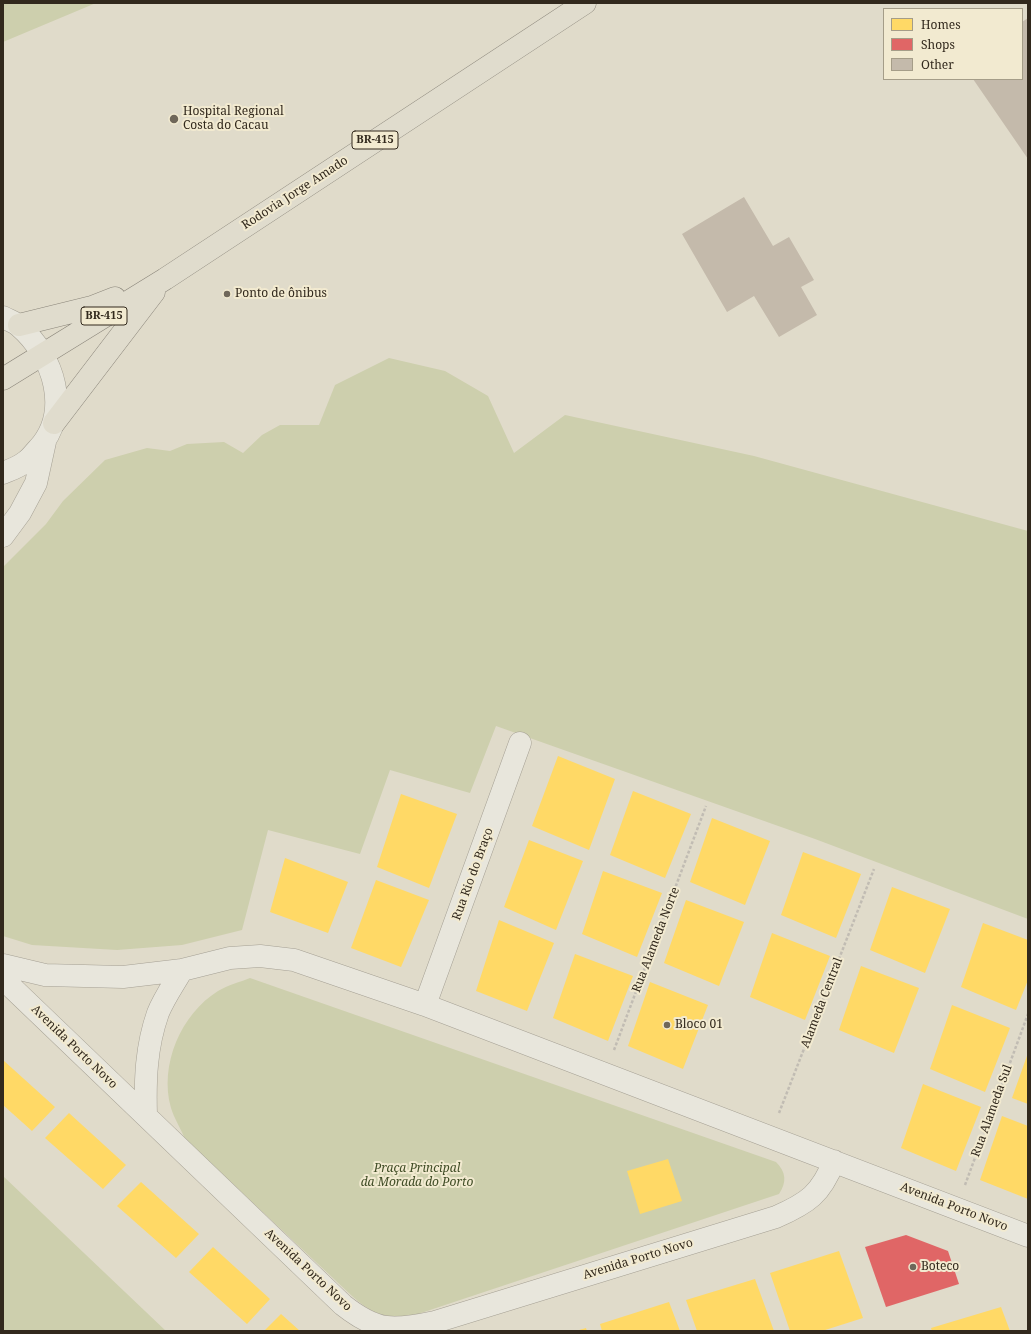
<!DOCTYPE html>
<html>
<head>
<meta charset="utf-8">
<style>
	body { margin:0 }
	#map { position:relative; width:1031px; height:1334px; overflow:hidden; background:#e0dbca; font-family:"Noto Serif",serif }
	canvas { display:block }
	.frame { position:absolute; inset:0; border:4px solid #32291d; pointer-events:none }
	.legend { position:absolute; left:883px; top:8px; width:140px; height:72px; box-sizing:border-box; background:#f2ead0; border:1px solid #a59d88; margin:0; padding:5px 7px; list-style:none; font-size:12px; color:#32291d }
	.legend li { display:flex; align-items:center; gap:8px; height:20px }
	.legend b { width:20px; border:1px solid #a59d88 }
</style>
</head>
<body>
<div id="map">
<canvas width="1031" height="1334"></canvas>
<div class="frame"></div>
<ul class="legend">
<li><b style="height:11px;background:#ffd966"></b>Homes</li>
<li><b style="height:11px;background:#e06666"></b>Shops</li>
<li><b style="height:11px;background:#c4baab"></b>Other</li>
</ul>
</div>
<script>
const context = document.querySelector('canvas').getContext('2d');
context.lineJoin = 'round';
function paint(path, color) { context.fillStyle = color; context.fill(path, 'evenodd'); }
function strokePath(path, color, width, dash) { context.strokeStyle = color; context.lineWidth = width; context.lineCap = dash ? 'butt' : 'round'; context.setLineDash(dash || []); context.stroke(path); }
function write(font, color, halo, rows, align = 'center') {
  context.font = font + ' "Noto Serif",serif'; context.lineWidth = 4; context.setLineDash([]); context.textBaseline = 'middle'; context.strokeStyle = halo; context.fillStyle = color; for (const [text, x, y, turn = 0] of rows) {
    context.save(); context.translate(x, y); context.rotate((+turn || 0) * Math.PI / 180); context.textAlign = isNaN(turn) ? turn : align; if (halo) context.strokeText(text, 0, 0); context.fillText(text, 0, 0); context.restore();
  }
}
const green = new Path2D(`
	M3,3h93l-93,39z
	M389,358l56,13 43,25 26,57 51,-38 189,41 274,75v388l-213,-80 -319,-113 -26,67 -80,-23 -30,84 -92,-24 -26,100 -60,15 -65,5 -85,-5 -29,-9v-369l43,-43 17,-23 42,-41 42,-12 23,3 17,-7 37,-2 19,11 19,-18 18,-10h39l16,-40z
	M250,978l526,184c10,10 11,20 3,32l-361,120c-30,6 -44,2 -66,-18l-167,-157c-4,-10 -11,-21 -14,-31 -12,-43 10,-94 47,-117 10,-6 22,-9 32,-13z
	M3,1176l163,155h-163z`);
const homes = new Path2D(`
	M558,756l57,23 -26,71 -57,-24z
	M633,791l58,23 -26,64 -55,-23z
	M401,794l56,20 -28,74 -52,-21z
	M712,818l58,23 -25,64 -55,-23z
	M529,840l54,21 -27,69 -52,-23z
	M803,852l58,22 -25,64 -55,-23z
	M285,858l63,24 -20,51 -58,-21z
	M603,871l59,22 -25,64 -55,-23z
	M376,880l53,20 -28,67 -50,-19z
	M892,887l58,22 -25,64 -55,-23z
	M686,900l58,22 -25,64 -55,-23z
	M499,920l55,23 -27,68 -51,-20z
	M983,923l45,17v40l-12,30 -55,-23z
	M772,933l58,23 -25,64 -55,-23z
	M575,954l58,22 -25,65 -55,-23z
	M861,966l58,22 -25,65 -55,-23z
	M650,982l58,23 -25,64 -55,-23z
	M952,1005l58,23 -25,64 -55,-23z
	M1028,1053v51l-16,-6z
	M3,1060l52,47 -23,24 -29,-26z
	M923,1084l58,23 -25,64 -55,-23z
	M69,1113l57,52 -23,24 -58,-51z
	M1002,1116l26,10v73l-48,-19z
	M668,1159l14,42 -42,13 -13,-43z
	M141,1182l58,52 -23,24 -59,-52z
	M213,1247l57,52 -23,25 -58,-52z
	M839,1251l24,67 -41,13h-32l-20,-58z
	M755,1279l19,52h-77l-11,-31z
	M669,1302l11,29h-78l-2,-7z
	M1001,1307l9,24h-78l-1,-3z
	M281,1314l19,17h-36z
	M586,1328l1,3h-11z`);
const shops = new Path2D(`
	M906,1235l42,16 11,33 -73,23 -21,-60z`);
const building = new Path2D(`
	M1028,18v141l-55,-80h49v-57z
	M744,197l29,49 16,-9 25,43 -13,7 16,28 -38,22 -25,-41 -27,16 -45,-78z`);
const path = new Path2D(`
	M614,1050l92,-244
	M779,1113l95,-244
	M965,1185l63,-171`);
const minor = new Path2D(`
	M3,317c5,3 12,5 16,9 35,30 53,86 19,123 -4,4 -8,10 -13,13 -6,5 -15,8 -22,11
	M3,536l17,-23 16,-30 9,-41
	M3,965l42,10 78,2 59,-7 48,-12 30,-2 34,4 131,45 603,231
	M3,979l340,326c34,27 50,26 92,17l341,-105c32,-14 45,-23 58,-56
	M425,1005l95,-262
	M146,1115c-1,-35 0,-68 12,-102 6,-15 16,-29 24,-43`);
const major = new Path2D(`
	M19,325l73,-18 23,-9
	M3,379l162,-100 420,-276
	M54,423l100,-131`);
const markers = [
	[174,119,5,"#6f675a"],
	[227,294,4,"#6f675a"],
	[667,1025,4,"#6f675a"],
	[913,1267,4,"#6f675a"]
];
const shields = [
	[375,140,46],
	[104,316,46]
];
const shieldNames = [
	["BR-415",375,140],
	["BR-415",104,316]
];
const poiNames = [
	["Hospital Regional",183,112],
	["Costa do Cacau",183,126],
	["Ponto de ônibus",235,294],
	["Bloco 01",675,1025],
	["Boteco",921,1267]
];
const streetNames = [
	["Rodovia Jorge Amado",295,193,-33],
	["Rua Rio do Braço",473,874,-70],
	["Rua Alameda Norte",656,940,-69],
	["Alameda Central",822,1003,-69],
	["Avenida Porto Novo",74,1047,44],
	["Rua Alameda Sul",992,1111,-70],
	["Avenida Porto Novo",954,1207,21],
	["Avenida Porto Novo",638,1259,-17],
	["Avenida Porto Novo",308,1270,43]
];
const parkNames = [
	["Praça Principal",417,1169],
	["da Morada do Porto",417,1183]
];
paint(green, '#cdcfad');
paint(homes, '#ffd966');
paint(shops, '#e06666');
paint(building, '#c4baab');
strokePath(minor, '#a5a094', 23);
strokePath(major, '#8a857a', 23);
strokePath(path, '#c1bcb3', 2.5, [3, 2]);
strokePath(minor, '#e8e6dc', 22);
strokePath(major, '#e0dccd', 22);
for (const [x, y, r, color] of markers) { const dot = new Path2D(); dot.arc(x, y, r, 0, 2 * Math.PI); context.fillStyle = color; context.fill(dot); strokePath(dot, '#f2ead0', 1.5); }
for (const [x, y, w] of shields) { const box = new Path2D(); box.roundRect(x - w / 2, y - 9, w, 18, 3); context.fillStyle = '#f2ead0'; context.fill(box); strokePath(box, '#32291d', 1); }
write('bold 11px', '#32291d', null, shieldNames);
write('12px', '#32291d', '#f2ead0', poiNames, 'left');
write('12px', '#32291d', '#f2ead0', streetNames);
write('italic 12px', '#404d26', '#f2ead0', parkNames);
</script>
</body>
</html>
